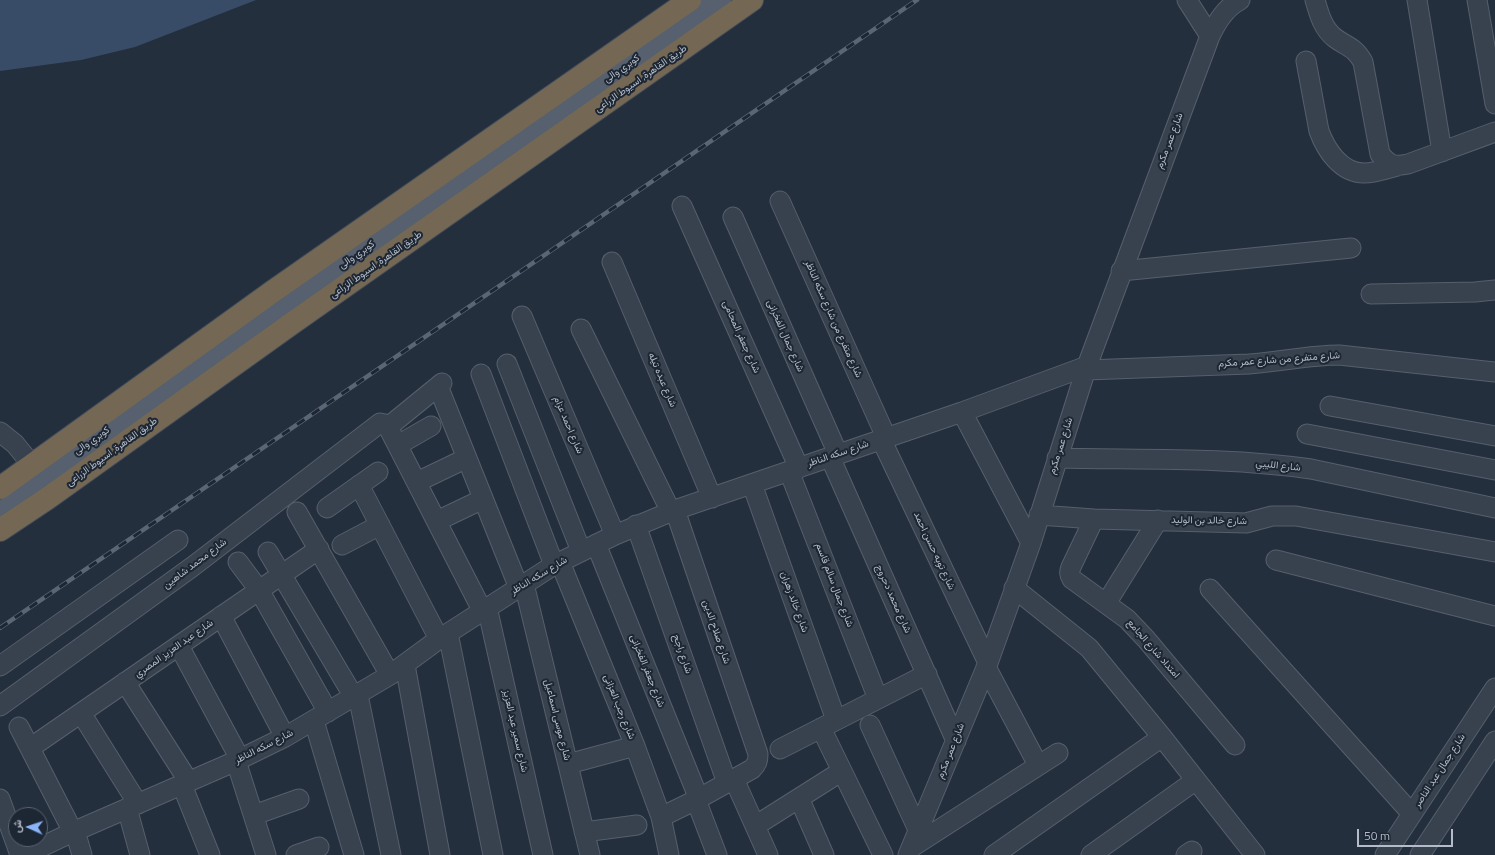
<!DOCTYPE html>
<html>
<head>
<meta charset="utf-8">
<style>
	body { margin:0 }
	#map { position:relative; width:1495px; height:855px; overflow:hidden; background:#242f3e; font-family:"Titillium Web",Vazirmatn,sans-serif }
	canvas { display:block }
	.north { position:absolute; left:8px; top:807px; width:40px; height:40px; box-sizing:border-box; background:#1d2633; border:1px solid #59626f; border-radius:50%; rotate:273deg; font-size:11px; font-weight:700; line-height:16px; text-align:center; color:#b4bcc9 }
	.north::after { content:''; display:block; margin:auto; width:14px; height:18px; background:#8ab4f8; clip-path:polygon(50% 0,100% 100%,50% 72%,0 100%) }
	.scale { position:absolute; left:1357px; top:829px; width:96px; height:18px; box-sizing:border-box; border:2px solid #b4bcc9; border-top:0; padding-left:5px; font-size:12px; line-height:14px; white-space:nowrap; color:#b4bcc9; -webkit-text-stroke:3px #1d2633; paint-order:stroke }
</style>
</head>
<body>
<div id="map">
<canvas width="1495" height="855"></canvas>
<div class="north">ش</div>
<div class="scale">50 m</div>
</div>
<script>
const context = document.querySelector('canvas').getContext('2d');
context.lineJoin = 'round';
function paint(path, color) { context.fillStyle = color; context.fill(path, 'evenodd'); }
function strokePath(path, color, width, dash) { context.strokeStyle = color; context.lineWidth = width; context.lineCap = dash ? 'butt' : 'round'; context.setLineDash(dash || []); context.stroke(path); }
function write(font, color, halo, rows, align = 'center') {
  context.font = font + ' "Titillium Web",Vazirmatn,sans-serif'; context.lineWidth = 4; context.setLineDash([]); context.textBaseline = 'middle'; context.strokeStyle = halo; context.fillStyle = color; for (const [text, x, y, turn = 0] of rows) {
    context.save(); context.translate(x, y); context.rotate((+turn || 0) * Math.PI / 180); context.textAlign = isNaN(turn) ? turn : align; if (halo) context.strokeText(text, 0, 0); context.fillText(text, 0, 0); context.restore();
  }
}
const water = new Path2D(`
	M0,0h256l-121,47 -54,13 -81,11z`);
const minor = new Path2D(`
	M1187,0l23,36
	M1315,0c4,14 8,29 20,38 12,9 20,9 28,24l17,92c9,11 14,13 28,10l87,-32
	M1417,0l25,152
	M1477,0l18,104
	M1306,61l13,70c7,19 22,42 45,42 11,0 22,-4 33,-7
	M780,201l106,236
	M682,206l117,262
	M733,217l105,237
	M612,262l100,236
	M1121,271l230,-23
	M1371,294l104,-2 20,-2
	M522,316l93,219
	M581,329l90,183
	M507,364l74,187
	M1086,370l163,-6c31,-2 60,-9 90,-9l156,17
	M481,374l73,191
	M438,386l81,202
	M1330,406l165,30
	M962,412l69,131
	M388,427l54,-44
	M0,432l15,12 17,21
	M1307,434l188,36
	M881,439l107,224
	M398,445l33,-19
	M830,457l126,284
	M1057,458c85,2 170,-1 254,11l184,39
	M789,471l89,228
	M417,482l50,-24
	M752,484l84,236
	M359,485l80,154
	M327,508l51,-36
	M297,512l93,163
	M1039,515l55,4 152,4 26,-7h24l199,36
	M1094,519l-23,48c-2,5 -2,7 1,12l55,40 19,20 89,106
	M437,521l46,-22
	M636,525l91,258
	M596,544l103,255
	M342,545l38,-20
	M268,552l86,145
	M1276,560l219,56
	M238,562l21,28 69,122
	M560,562l75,184 26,71 8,38
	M524,584l66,271
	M1014,588l75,60 73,89 93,118
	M1210,589l202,225
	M1107,602l51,-82
	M487,607l56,248
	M221,616l64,121
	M448,633l45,222
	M179,646l61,113
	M405,665l35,190
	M0,666l178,-126
	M986,667l52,98
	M125,682l64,100
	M358,695l33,160
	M0,706l192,-139 188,-144 5,1 3,3 94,183
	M81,713l57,91
	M314,721l40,134
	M870,725l49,107
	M19,727l54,105
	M821,728l62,127
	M30,748l289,-199
	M780,749l147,-75
	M236,761l30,94
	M568,764l67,-18
	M734,779l34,76
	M182,785l28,70
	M799,798l25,57
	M0,799l20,56
	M696,800l21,55
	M127,808l13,47
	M254,815l45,-16
	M661,817l35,-17 56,-31c5,-5 6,-8 6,-15l-83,-244
	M755,826l87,-55
	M75,831l7,24
	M584,832l53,-7
	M912,847l146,-94
	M24,855l49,-23 163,-71 49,-24 105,-62 49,-36 115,-74 61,-30 60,-25 287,-98 125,-46
	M296,855l23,-8
	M908,855l80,-192 43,-120 56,-177 123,-330c7,-14 15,-28 30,-36
	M994,855l168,-118
	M1091,855l105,-75
	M1186,855l6,-4
	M1385,855l110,-167
	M1420,855l75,-114`);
const major = new Path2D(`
	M0,518l8,-10 43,-38 669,-470`);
const highway = new Path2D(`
	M0,488l272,-196 418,-292
	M0,530l48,-32 243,-174 461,-324`);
const rail = new Path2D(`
	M0,628l917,-628`);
const streetNames = [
	["كوبري والى",622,69,-35],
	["طريق القاهرة, اسيوط الزراعى",641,79,-35],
	["شارع عمر مكرم",1170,141,-69],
	["كوبري والى",357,255,-35],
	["طريق القاهرة, اسيوط الزراعى",376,265,-35],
	["شارع متفرع من شارع سكه الناظر",833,319,66],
	["شارع جمال الفخرانى",785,336,66],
	["شارع جعفر المحامى",741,337,66],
	["شارع متفرع من شارع عمر مكرم",1279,360,-4],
	["شارع عبده تيله",662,380,67],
	["شارع احمد عزام",568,425,67],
	["كوبري والى",92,441,-35],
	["شارع عمر مكرم",1061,446,-72],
	["طريق القاهرة, اسيوط الزراعى",112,452,-36],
	["شارع سكه الناظر",838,454,-19],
	["شارع الليبي",1278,466,6],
	["شارع خالد بن الوليد",1209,521,1],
	["شارع توبه حسن احمد",934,551,65],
	["شارع محمد شاهين",195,564,-37],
	["شارع سكه الناظر",539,576,-31],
	["شارع جمال سالم قاسم",834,585,69],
	["شارع محمد دحروج",893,599,66],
	["شارع خالد زهران",794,602,70],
	["شارع صلاح الدين",716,632,71],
	["شارع عبد العزيز المصري",174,649,-35],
	["امتداد شارع الجامع",1153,649,49],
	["شارع راجح",682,654,71],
	["شارع جعفر الفخرانى",647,671,68],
	["شارع رجب العزانى",619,707,68],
	["شارع موسى اسماعيل",557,720,76],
	["شارع سمير عبد العزيز",515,731,77],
	["شارع سكه الناظر",264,747,-27],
	["شارع عمر مكرم",951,751,-68],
	["شارع جمال عبد الناصر",1440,771,-57]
];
paint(water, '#394c67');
strokePath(minor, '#565f6c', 21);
strokePath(major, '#414a57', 24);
strokePath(highway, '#434c59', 24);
strokePath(minor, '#38414e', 19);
strokePath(major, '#56606e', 22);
strokePath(highway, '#746855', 22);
strokePath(rail, '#5a6575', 4.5);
strokePath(rail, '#1d2633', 3, [9]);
write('10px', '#b4bcc9', '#1d2633', streetNames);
</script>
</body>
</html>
